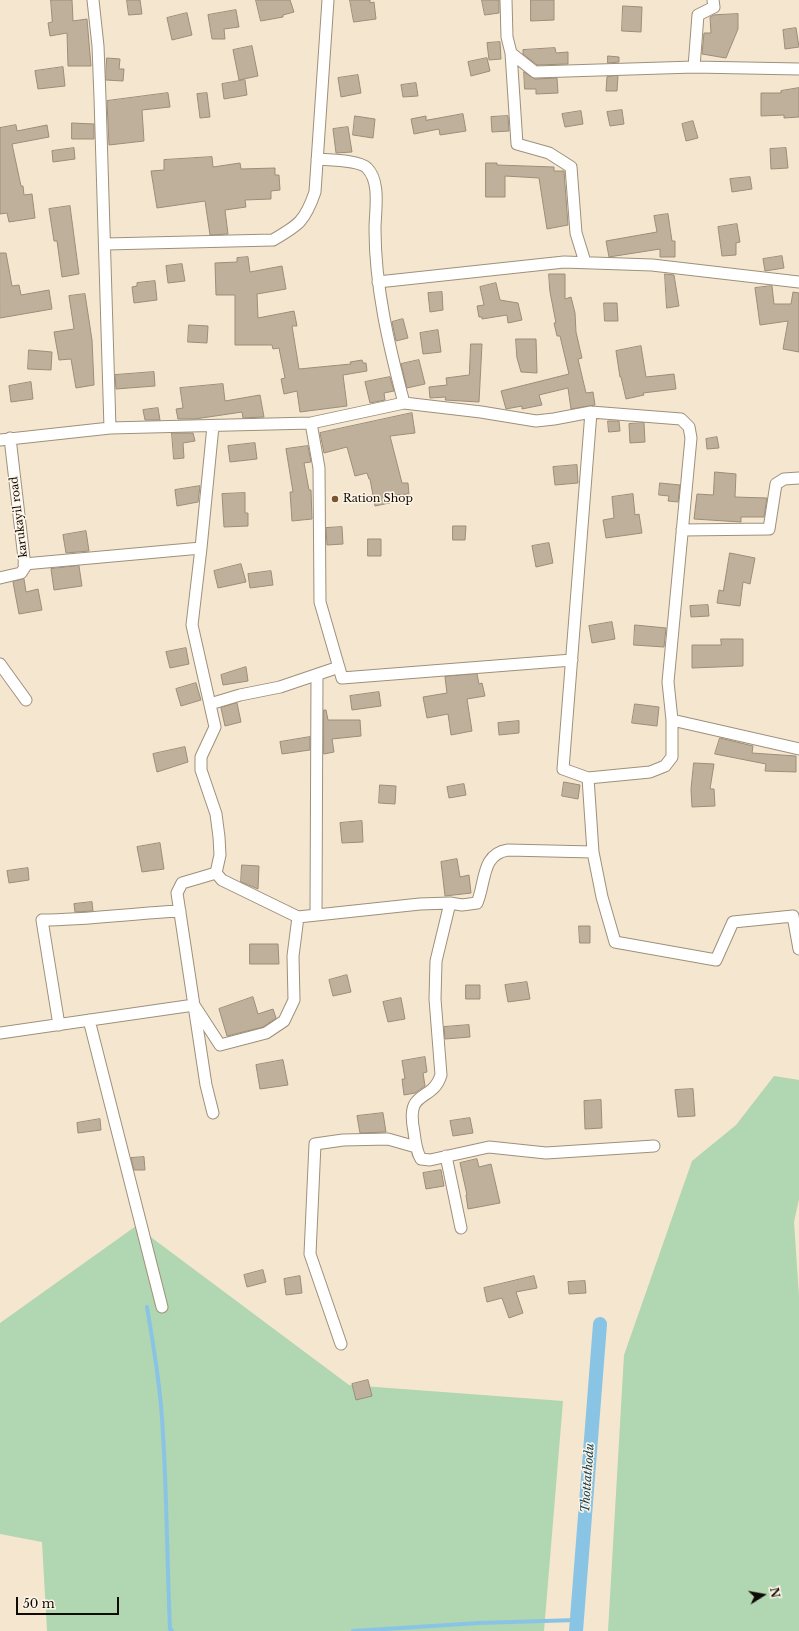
<!DOCTYPE html>
<html>
<head>
<meta charset="utf-8">
<style>
	body { margin:0 }
	#map { position:relative; width:799px; height:1631px; overflow:hidden; background:#f5e6cf; font-family:"Libre Baskerville",serif }
	canvas { display:block }
	.north { position:absolute; left:743px; top:1575px; width:40px; height:40px; -webkit-text-stroke:3px #fdf4e6; paint-order:stroke; rotate:79deg; font-size:11px; font-weight:700; line-height:16px; text-align:center; color:#100b05 }
	.north::after { content:''; display:block; margin:auto; width:14px; height:18px; background:#100b05; clip-path:polygon(50% 0,100% 100%,50% 72%,0 100%) }
	.scale { position:absolute; left:16px; top:1597px; width:103px; height:18px; box-sizing:border-box; border:2px solid #100b05; border-top:0; padding-left:5px; font-size:12px; line-height:14px; white-space:nowrap; color:#100b05; -webkit-text-stroke:3px #fdf4e6; paint-order:stroke }
</style>
</head>
<body>
<div id="map">
<canvas width="799" height="1631"></canvas>
<div class="north">N</div>
<div class="scale">50 m</div>
</div>
<script>
const context = document.querySelector('canvas').getContext('2d');
context.lineJoin = 'round';
function paint(path, color) { context.fillStyle = color; context.fill(path, 'evenodd'); }
function strokePath(path, color, width, dash) { context.strokeStyle = color; context.lineWidth = width; context.lineCap = dash ? 'butt' : 'round'; context.setLineDash(dash || []); context.stroke(path); }
function write(font, color, halo, rows, align = 'center') {
  context.font = font + ' "Libre Baskerville",serif'; context.lineWidth = 3; context.setLineDash([]); context.textBaseline = 'middle'; context.strokeStyle = halo; context.fillStyle = color; for (const [text, x, y, turn = 0] of rows) {
    context.save(); context.translate(x, y); context.rotate((+turn || 0) * Math.PI / 180); context.textAlign = isNaN(turn) ? turn : align; if (halo) context.strokeText(text, 0, 0); context.fillText(text, 0, 0); context.restore();
  }
}
const green = new Path2D(`
	M774,1076l25,4v119l-5,23 5,74v335h-191l16,-276 68,-194 44,-36z
	M136,1226l213,159 214,16 -19,230h-497l-5,-89 -42,-8v-211z`);
const stream = new Path2D(`
	M147,1307c7,42 14,84 16,127 4,65 4,130 7,195l2,2
	M353,1631l126,-8 98,-3`);
const canal = new Path2D(`
	M576,1631l24,-307`);
const building = new Path2D(`
	M51,0h21l1,21 14,-2 4,47h-23l-1,-33 -17,3 -2,-13 4,-1z
	M127,0h13l2,14 -13,1z
	M256,0h34l4,12 -11,3v2l-22,4z
	M350,0h20v3l4,-1 2,17 -22,3z
	M482,0h17v13l-14,2z
	M531,0h23v20l-23,1z
	M623,6l19,1 -1,25 -19,-1z
	M236,10l3,17 -15,2 1,10h-13l-4,-24z
	M187,13l5,22 -20,5 -5,-22z
	M738,14v15l-12,29 -24,-4 2,-21h7l-1,-16 4,-2z
	M796,28l3,19 -14,2 -2,-19z
	M500,42l1,17 -12,1 -2,-17z
	M252,46l6,30 -19,4 -6,-30z
	M555,48l1,5 12,-1v12l-31,1 -14,-11v-4z
	M608,56l11,1v5l-11,1z
	M107,58l13,1 -1,10h5l-1,12 -17,-1z
	M487,58l3,13 -19,5 -3,-14z
	M63,67l2,19 -27,3 -3,-18z
	M524,72l11,7 22,-1 1,15 -22,1v-5h-11z
	M358,75l3,18 -20,4 -3,-19z
	M618,76l-1,15h-11l1,-14z
	M245,80l2,15 -23,4 -2,-15z
	M416,83l2,13 -15,1 -2,-12z
	M799,88v29l-15,1v-3l-23,1v-23h20v-2z
	M168,93l2,14 -28,3 2,31 -35,4 -2,-44z
	M207,93l3,24 -10,1 -3,-24z
	M622,110l2,14 -14,2 -3,-14z
	M581,111l2,13 -18,3 -3,-13z
	M463,114l3,17 -26,4 -1,-6 -25,5 -3,-15 15,-3v4z
	M355,116l20,3 -2,19 -20,-3z
	M508,116l1,15 -17,1 -1,-15z
	M693,121l5,17 -12,3 -4,-17z
	M72,123l22,1v15h-22z
	M16,125l1,6 30,-6 2,12 -37,7 9,42h2l1,9 8,-1 3,24 -26,4 -2,-9 -7,1v-86z
	M348,127l4,25 -16,1 -3,-24z
	M74,148l1,11 -22,3 -1,-11z
	M786,148l2,20 -17,1 -1,-20z
	M212,157l1,10 27,-4 1,6 34,-1v7h4l1,15 -9,1v8l-26,1 1,7 -21,3 3,24 -18,1 -5,-34 -48,7 -6,-37 13,-1v-10z
	M486,163h11v2l57,2v4h10l4,54 -21,4 -8,-51 -34,-2v21h-19z
	M750,177l2,12 -20,3 -2,-13z
	M70,206l9,68 -17,3 -5,-36h-3l-5,-32z
	M668,214l4,27h3v16h-15v-8l-51,8 -3,-16 51,-9 -3,-16z
	M737,224l3,18 -4,1v12l-14,1 -4,-29z
	M0,253h6l6,33 7,-1 2,10 28,-5 3,19 -52,9z
	M782,256l2,12 -19,3 -2,-12z
	M248,257l2,15 32,-6 4,23 -29,5 1,24 36,-7 3,15h-5l7,43 52,-5 -1,-2 12,-2 1,3h3l1,8 -24,4 4,31 -47,6 -3,-21 -13,3 -3,-15 4,-1 -6,-30 -6,1 -1,-4h-37v-50h-19l-1,-32 22,-1v-4z
	M182,264l3,17 -17,2 -2,-17z
	M549,274h16v25l6,-2 4,16 1,19 6,26 -4,1 8,34 7,-1 2,13 -24,4 -3,-21 -29,7 3,10 -20,4v-3l-16,3 -5,-18 68,-17 -9,-38h-3l-3,-13h2l-6,-31z
	M665,274l9,1 5,31 -12,2z
	M155,281l2,19 -23,3 -2,-16 5,-1v-3z
	M496,283l4,17 18,3 4,17 -14,3 -1,-8 -25,4v-2h-3l-2,-11 7,-1 -4,-18z
	M772,286l2,18h17l2,-12 6,1v59l-16,-3 5,-28 -28,4 -5,-37z
	M442,292l1,18 -13,2 -2,-19z
	M85,294l7,46 2,45 -18,3 -5,-29 -12,1 -5,-28 20,-3 -5,-33z
	M604,303h13l1,18h-13z
	M403,319l5,19 -12,3 -4,-19z
	M189,325l19,1 -1,17 -19,-1z
	M438,330l3,22 -18,2 -3,-21z
	M516,339h20l1,34 -16,-1 -4,-14z
	M471,344h11l-3,58 -34,-2 1,-3 -16,1 -1,-11 18,-2 -1,-7 23,-3z
	M641,346l5,31 28,-3 2,15 -33,4 1,2 -18,4 -5,-22h-1l-4,-26z
	M29,350l23,2 -1,18 -23,-1z
	M419,360l6,24 -18,4 -6,-24z
	M154,372l1,14 -39,3 -1,-14z
	M390,377l4,14 -10,2 1,7 -15,3 -5,-21z
	M31,382l2,17 -22,3 -2,-16z
	M223,384l2,17 35,-6 4,22 -21,1 -1,-6 -47,7h-17l-2,-10 7,-1 -3,-20z
	M158,408l2,12h-15l-2,-10z
	M412,413l3,20 -25,3 12,47h6l1,11 -17,1 2,7 -19,4 -5,-27h-1l-2,-6 -12,3 -8,-29 -23,6 -4,-20z
	M608,421h11l1,10 -11,1z
	M644,423l1,19 -15,1 -1,-19z
	M172,433h21l2,8 -12,2 1,15 -10,1z
	M717,437l2,11 -12,1 -1,-10z
	M255,443l2,16 -27,3 -2,-16z
	M308,446l3,16 -7,1 5,27h2l1,29 -20,2 -2,-29h3l-7,-43z
	M577,465l1,18 -23,2 -2,-18z
	M715,472l21,2 -1,23 32,1 -3,19h-23v5l-47,-3 3,-25 16,1z
	M660,483l20,2 -2,17 -10,-1 1,-5 -10,-1z
	M200,486l-2,16 -21,4 -2,-16z
	M245,493v20h3v13l-24,1 -2,-33z
	M633,494l2,21 4,-1 3,19 -36,5 -3,-18 11,-2 -2,-21z
	M453,526h13l-1,14h-12z
	M342,527l1,17 -16,1 -1,-17z
	M86,531l3,20 -23,2 -3,-18z
	M368,539h13v17h-13z
	M549,543l4,20 -17,4 -4,-21z
	M730,553l25,5 -5,26 -7,-2 -3,24 -23,-3 2,-13 4,1z
	M241,564l5,18 -28,6 -4,-17z
	M79,566l3,20 -28,4 -3,-21z
	M271,571l2,14 -23,3 -2,-14z
	M24,579l2,13 12,-3 4,21 -23,4 -6,-32z
	M708,605l1,11 -18,1 -1,-11z
	M612,622l3,17 -23,4 -3,-17z
	M635,625l31,3 -2,19 -30,-2z
	M721,639h22v27l-51,2v-23h29z
	M186,648l3,16 -19,4 -4,-16z
	M246,667l2,14 -25,4 -2,-10z
	M477,674l2,10 3,-1 3,13 -18,3 5,32 -21,4 -3,-21 -21,4 -4,-21 24,-4 -2,-16z
	M196,683l5,17 -20,6 -5,-17z
	M379,692l2,14 -29,4 -2,-14z
	M237,703l4,19 -16,4 -4,-18z
	M635,704l24,3 -2,19 -25,-3z
	M324,710h2l2,10h32l1,16 -29,3 2,13 -10,2z
	M519,721v12l-20,2 -1,-12z
	M310,737v13l-28,4 -2,-12z
	M720,738l33,8 -1,7 44,3v16l-31,-1 1,-7 -51,-10z
	M185,747l3,15 -31,10 -4,-18z
	M694,763l20,1 -4,25h4l1,17 -23,1 -1,-17z
	M564,782l16,3 -2,14 -16,-3z
	M464,784l2,11 -17,3 -2,-11z
	M380,785l16,1 -1,18 -16,-1z
	M362,821l1,21 -21,1 -2,-20z
	M160,843l4,26 -22,3 -5,-25z
	M457,859l3,18 9,-2 2,18 -26,3 -4,-34z
	M242,865l17,1 -1,23 -17,-7z
	M28,868l1,12 -20,3 -2,-12z
	M92,902l1,9 -18,1 -1,-8z
	M579,926h11v17h-10z
	M250,944h28l1,20h-29z
	M347,975l4,17 -18,4 -4,-16z
	M527,982l3,17 -22,3 -3,-17z
	M466,985h14v14h-14z
	M253,997l5,17 15,-5 3,9 -13,9 -36,9 -8,-27z
	M401,998l4,21 -17,3 -5,-20z
	M469,1025l1,12 -25,2 -1,-12z
	M425,1057l2,15 -4,1 2,13 -10,7 -11,2 -2,-16h3l-3,-18z
	M283,1060l5,25 -28,4 -4,-24z
	M693,1089l2,27 -17,1 -3,-27z
	M601,1100l1,28 -17,1 -1,-28z
	M383,1113l3,19 -26,1 -3,-17z
	M470,1118l3,15 -20,3 -3,-15z
	M100,1119l1,11 -23,3 -1,-10z
	M144,1157l1,13h-11l-3,-12z
	M477,1159l2,8 12,-3 9,39 -32,6 -2,-14h1l-7,-32z
	M441,1170l3,16 -18,3 -3,-16z
	M263,1270l3,12 -19,5 -3,-12z
	M300,1276l2,17 -16,2 -2,-16z
	M534,1276l3,12 -21,4 7,21 -14,5 -7,-20 -15,4 -3,-14z
	M585,1281l1,12 -17,1 -1,-12z
	M368,1380l4,16 -16,4 -4,-16z`);
const street = new Path2D(`
	M93,0l5,46 2,52 10,330
	M506,0l1,37 4,16 24,19 159,-5 105,2
	M511,53l6,91 32,9 22,14 5,66 9,29
	M694,67l4,-52 16,-8 -1,-7
	M317,159c11,1 43,1 50,9 14,14 8,43 8,61 0,59 14,117 29,174
	M106,244l167,-4c26,-15 32,-19 42,-48l13,-192
	M378,282l186,-20 88,3 147,17
	M311,423l8,45 1,134 22,76 230,-18
	M213,426l-12,122 -9,77 23,102 -14,30v13l15,44 3,23 1,18 -4,18 6,7 76,37 122,-13 30,-1 -14,58 -1,38 6,76c-9,29 -36,12 -27,57 1,9 2,19 7,27l9,1 59,-13 57,6 108,-7
	M0,440l110,-12 201,-5 93,-20 77,9 55,9 18,-2 37,-7 90,7 8,8 2,11 -23,244 4,38v37l-7,9 -15,6 -62,6 -25,-9 28,-357
	M682,530l87,-1 7,-45 8,-5 15,-1
	M24,564l177,-16
	M0,578l21,-5 4,-6 -15,-129
	M0,664l26,36
	M210,704l30,-9 40,-8 59,-20
	M672,720l127,29
	M588,778l5,74 9,45 13,45 101,18 17,-38 60,-6 6,33
	M450,903l12,2 15,-2c9,-21 4,-49 31,-53l85,2
	M316,915l1,-240
	M89,1020l73,287
	M59,1025l-17,-105c46,0 92,-7 138,-9
	M0,1033l194,-28 26,40 46,-12 18,-12 10,-21 -1,-44 5,-39
	M213,1113l-7,-28 -29,-192 5,-10 34,-10
	M446,1156l15,72
	M341,1344l-31,-90 5,-110 28,-4 45,-1 28,8`);
const markers = [
	[335,499,4,"#78552e"]
];
const poiNames = [
	["Ration Shop",343,499]
];
const streetNames = [
	["karukayil road",19,517,-97]
];
const waterNames = [
	["Thottathodu",588,1478,-86]
];
paint(green, '#b1d6b2');
strokePath(stream, '#8ac4e5', 4);
strokePath(canal, '#8ac4e5', 14);
paint(building, '#bfb09b');
strokePath(building, '#9b8e79', 1);
strokePath(street, '#9e907b', 13);
strokePath(street, '#fff', 11);
for (const [x, y, r, color] of markers) { const dot = new Path2D(); dot.arc(x, y, r, 0, 2 * Math.PI); context.fillStyle = color; context.fill(dot); strokePath(dot, '#fdf4e6', 1.5); }
write('11px', '#100b05', '#fdf4e6', poiNames, 'left');
write('11px', '#100b05', '#fdf4e6', streetNames);
write('italic 12px', '#0d3d54', '#fdf4e6', waterNames);
</script>
</body>
</html>
